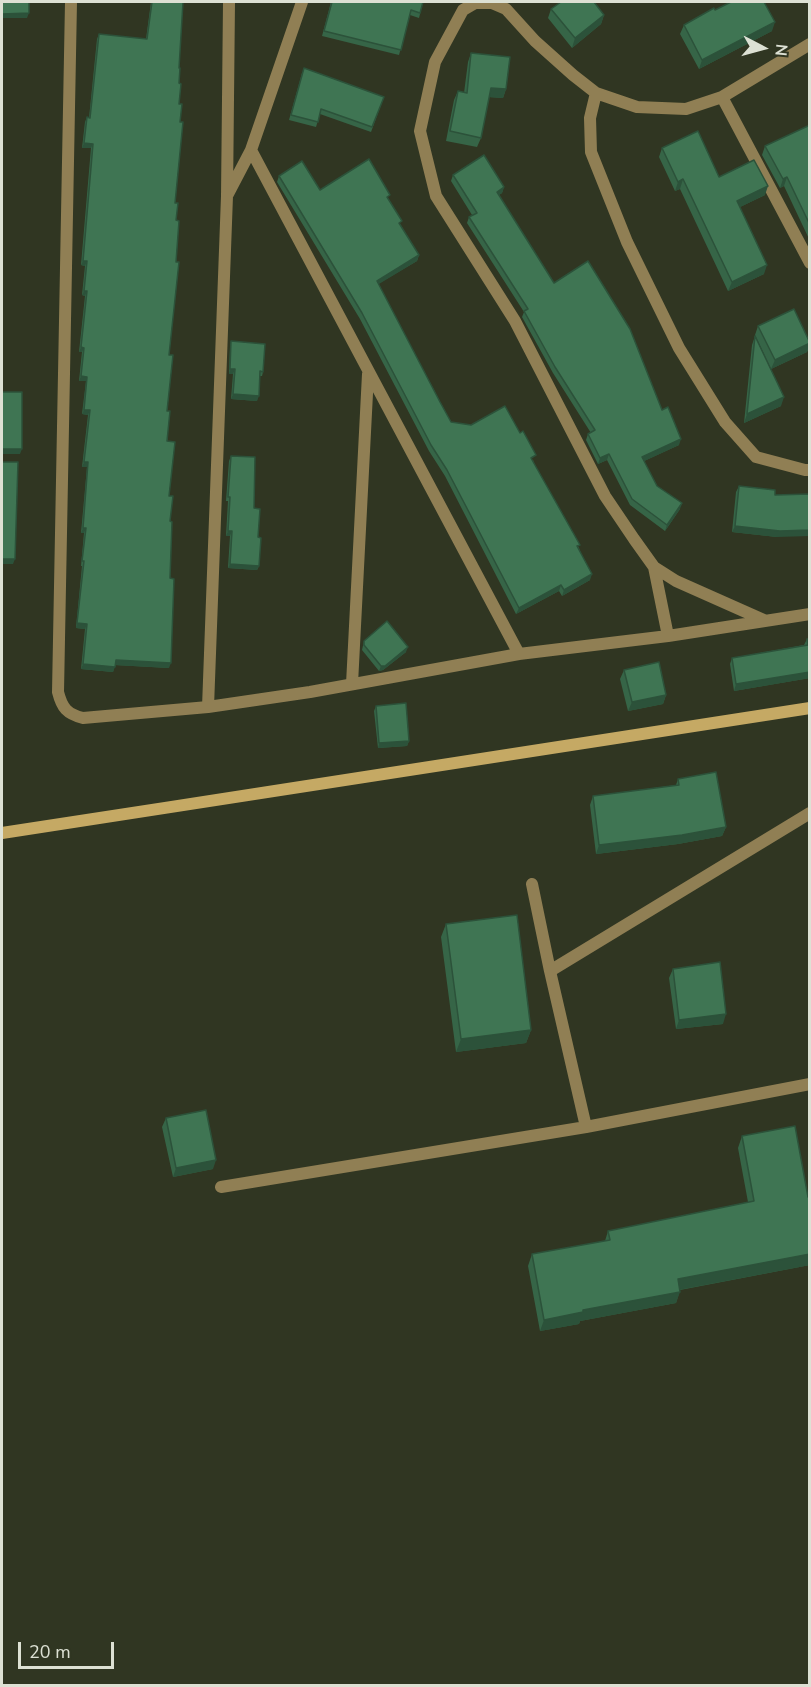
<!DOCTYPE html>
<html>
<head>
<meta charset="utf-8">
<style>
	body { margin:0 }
	#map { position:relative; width:811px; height:1687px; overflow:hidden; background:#303622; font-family:"Nunito Sans",sans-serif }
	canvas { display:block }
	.frame { position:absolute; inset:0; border:3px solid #dde1d4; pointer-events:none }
	.north { position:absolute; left:733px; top:18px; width:60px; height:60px; -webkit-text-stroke:4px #303622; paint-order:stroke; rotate:96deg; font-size:16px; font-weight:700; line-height:24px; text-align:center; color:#dde1d4 }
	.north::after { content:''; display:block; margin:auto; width:21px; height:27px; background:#dde1d4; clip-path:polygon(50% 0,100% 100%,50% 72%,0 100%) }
	.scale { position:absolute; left:18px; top:1642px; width:96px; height:27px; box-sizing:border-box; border:3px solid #dde1d4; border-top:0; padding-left:8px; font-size:18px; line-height:21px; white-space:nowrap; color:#dde1d4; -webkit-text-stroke:4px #303622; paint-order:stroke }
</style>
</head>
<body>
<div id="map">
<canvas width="811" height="1687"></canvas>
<div class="frame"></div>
<div class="north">N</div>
<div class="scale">20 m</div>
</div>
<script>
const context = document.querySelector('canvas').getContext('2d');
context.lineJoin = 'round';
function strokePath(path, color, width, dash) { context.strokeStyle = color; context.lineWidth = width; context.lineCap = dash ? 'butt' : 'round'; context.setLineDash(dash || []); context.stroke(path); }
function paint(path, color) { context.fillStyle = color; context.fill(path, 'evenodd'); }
const lane = new Path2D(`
	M810,813l-260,158 36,156 224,-43
	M532,884l18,87
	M221,1187l365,-60`);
const street = new Path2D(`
	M71,2l-13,690c4,16 9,22 25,26l125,-11 102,-15 209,-38 149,-18 142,-22
	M302,2l-51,148 268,504
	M596,93l-6,25 1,34 36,90 52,106 46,74 31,35 49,13h5
	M722,97l88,166
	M228,194l23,-44
	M654,567l14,69
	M766,621l-90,-40 -22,-14 -20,-28 -29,-43 -90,-175 -79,-125 -16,-65 15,-69 28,-52 12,-7h17l14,6 29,32 38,34 23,18 41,14 49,2 36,-12 88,-53
	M352,684l16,-310
	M208,707l19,-511 2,-194`);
const secondary = new Path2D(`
	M2,833c269,-42 538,-81 808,-125`);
const wall = new Path2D(`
	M151,2h32l-4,66 1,54 -5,81 1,17 -9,191 3,110 -1,147 -54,-3 -2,7 -32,-3 4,-40 -9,-1 6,-62h-1l3,-33h-3l6,-66h-5l6,-52 -6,-1 4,-33h-7l3,-29h-3l6,-56 -3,-1 3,-29 -4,-1 10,-117h-9l3,-26 2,-5 2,1 8,-79 2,-5 47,5z
	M331,2h92l-4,16 -9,-3 -11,40 -77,-19z
	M551,9l53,6 -3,9 -29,24 -24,-30z
	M715,10l57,21 -73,38 -19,-35 4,-9z
	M471,53l35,36 -3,9 -14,-1 -8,41 -4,9 -31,-6 8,-41 4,-9 6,2 4,-31z
	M302,73l82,24 -13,35 -51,-18 -4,13 -27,-7z
	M810,125v116l-26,-55 -4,2 -18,-33 3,-9z
	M662,148l57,29 46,18 -25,12 24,67 -36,17 -48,-102 -5,2 -16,-34z
	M453,175l51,12 -2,6 -3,2 55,88 108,127 17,35 -35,16 13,25 23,23 -15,22 -35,-26 -23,-45 -9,4 -12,-24 2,-6 3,-1 -38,-60 -31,-56 2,-5 -57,-89 2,-6 3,-2 -21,-34z
	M279,176l41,14 69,10 11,24 19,31 -2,6 -39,23 73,138 83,39 -1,1 46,86 11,32 -28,16 -3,-5 -43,23 -71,-138 -16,-25 -69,-132 -83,-137z
	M758,326l52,15v4l-3,7 -36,17 -16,-34z
	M755,336l26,70 -37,17 8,-78z
	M231,341l32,31 -1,4h-2l-3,25 -26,-2 2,-25h-4l1,-28z
	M231,456l23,52 4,29 1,29 -2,4 -29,-2 2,-32h-4l2,-35h-2l3,-40z
	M739,486l36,9 2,42 -45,-5 4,-40z
	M807,639l3,39 -76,13 -4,-27 2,-6 72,-13z
	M364,641l42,11 -23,18 -4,1 -17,-21z
	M624,670l42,25 -3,9 -35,7 -8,-32z
	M376,706l33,35 -2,5 -29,2 -4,-37z
	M678,779l48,48 -4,9 -44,8 -82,10 -6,-49 3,-9 83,-11z
	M446,924l85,106 -5,13 -70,9 -15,-115z
	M673,969l50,55 -47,5 -7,-51z
	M166,1118l47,51 -40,8 -11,-50z
	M742,1136l66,61h2v68l-130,25 -4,13 -96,18 -1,3 -39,7 -12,-65 4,-12 73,-13 3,-10 140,-29 -10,-54z`);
const shadedWall = new Path2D(`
	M29,13l-2,5h-25v-4z
	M604,15l-3,9 -29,24 3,-10z
	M775,22l-3,9 -73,38 3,-9z
	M491,88l15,1 -3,9 -16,-1z
	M84,143l9,1 -2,4h-9z
	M787,177l-3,9 -4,2 3,-9z
	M683,179l-3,10 -5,2 3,-9z
	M768,186l-3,9 -31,15 3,-9z
	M504,187l-2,6 -8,5 3,-6z
	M419,255l-2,6 -43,26 3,-6z
	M83,261h4l-2,5 -4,-1z
	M767,265l-3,9 -36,17 4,-9z
	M84,291h3l-2,5 -3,-1z
	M810,343l-3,9 -36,17 4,-9z
	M81,347l3,1 -2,4h-3z
	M230,369h5l-2,5h-4z
	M81,376l6,1 -1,4h-7z
	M233,394l26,2 -2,5 -26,-2z
	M784,397l-3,9 -37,17 3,-9z
	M84,410h6l-2,5 -6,-1z
	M681,439l-2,6 -39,18 2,-6z
	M2,449h20l-2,5h-18z
	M609,454l-2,6 -9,4 2,-6z
	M84,462h4l-1,5h-5z
	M682,503l-2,6 -15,22 2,-6z
	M735,526l75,4v6l-33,1 -45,-5z
	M83,528h3l-2,5h-3z
	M228,531h4l-2,5h-4z
	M2,559h13l-2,5h-11z
	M230,564l29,2 -2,4 -29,-2z
	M592,574l-2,6 -28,16 2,-6z
	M561,585l-2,6 -43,23 3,-6z
	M77,623l10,1 -2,5 -9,-1z
	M408,647l-2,5 -23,18 -4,1 2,-5z
	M116,660l55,3 -2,5 -55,-3z
	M83,664l32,3 -2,5 -32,-3z
	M810,672v6l-76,13 2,-7z
	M666,695l-3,9 -35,7 4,-9z
	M409,741l-2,5 -29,2 1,-5z
	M726,827l-4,9 -44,8 -82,10 3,-9z
	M726,1014l-3,10 -47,5 3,-9z
	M531,1030l-5,13 -70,9 5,-13z
	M216,1160l-3,9 -40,8 3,-9z
	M810,1254v11l-137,26 5,-12z
	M680,1292l-4,11 -96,18 -1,3 -39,7 4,-11 39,-10z`);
const building = new Path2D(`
	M2,2h27v11l-27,1z
	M152,2h31l-4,66h1l-1,15 2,1 -2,20h3l-2,18h3l-8,81h3l-2,17 3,1 -3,41h3l-10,93h4l-6,56h3l-3,30 8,1 -6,54h4l-3,25 2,1 -2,56 4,1 -3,84 -55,-3 -1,7 -32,-3 4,-40 -10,-1 7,-62h-2l4,-33h-3l5,-66h-4l6,-52h-6l3,-33 -6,-1 3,-28 -3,-1 6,-56h-3l3,-30h-4l10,-117 -9,-1 3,-26 3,1 9,-84 48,5z
	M332,2h91l-3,11 -9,-3 -10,40 -77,-19z
	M561,2h33l10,13 -29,23 -24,-29z
	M731,2h33l11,20 -73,38 -18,-35 30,-17 1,2z
	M471,53l39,4 -4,32 -15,-1 -10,50 -31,-7 8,-40 9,2z
	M304,68l80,29 -12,30 -51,-18 -3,13 -27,-7z
	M810,125v100l-23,-48 -4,2 -18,-33z
	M698,131l21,46 35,-17 14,26 -31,15 30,64 -35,17 -49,-103 -5,3 -16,-34z
	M484,155l20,32 -7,5 57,91 34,-22 42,68 32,81 6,-3 13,32 -39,18 15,29 25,17 -15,22 -35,-26 -23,-45 -9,4 -12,-24 7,-4 -40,-63 -31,-56 4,-2 -59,-92 8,-4 -24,-38z
	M369,159l21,36 -3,2 15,24 -3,2 20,32 -42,26 63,121 11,20 20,3 34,-19 15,27 3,-2 13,24 -5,3 49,87 -3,1 15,28 -28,16 -3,-5 -42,23 -72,-138 -16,-25 -69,-132 -83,-137 23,-15 18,29z
	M794,309l16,34 -35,17 -17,-34z
	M755,336l29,61 -37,17z
	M231,341l34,3 -2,28 -3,-1 -1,25 -26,-2 2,-25h-5z
	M2,392h20v57h-20z
	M231,456l24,1 -1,51 6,1 -2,28 3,1 -2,28 -29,-2 2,-33h-4l2,-34h-2z
	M2,462h16l-3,97h-13z
	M739,486l36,4v5l35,-1v36l-30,1 -45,-5z
	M387,621l21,26 -23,19h-4l-17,-21v-4z
	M807,639h3v33l-74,12 -4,-26 76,-13z
	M659,662l7,33 -34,7 -8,-32z
	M406,703l3,38 -30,2 -3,-37z
	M716,772l10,55 -44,8 -83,10 -6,-49 86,-11 -1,-6z
	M517,915l14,115 -70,9 -15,-115z
	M720,962l6,52 -47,6 -6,-51z
	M206,1110l10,50 -40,8 -10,-50z
	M795,1126l13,71h2v57l-132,25 2,13 -97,18v2l-39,8 -12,-66 78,-14 -2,-9 146,-30 -12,-65z`);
strokePath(lane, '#907f54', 12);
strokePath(street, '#907f54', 12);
strokePath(secondary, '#c5a964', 12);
paint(wall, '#366547');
paint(shadedWall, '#2c523a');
paint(building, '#3f7553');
strokePath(building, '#2c523a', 1.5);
</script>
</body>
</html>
